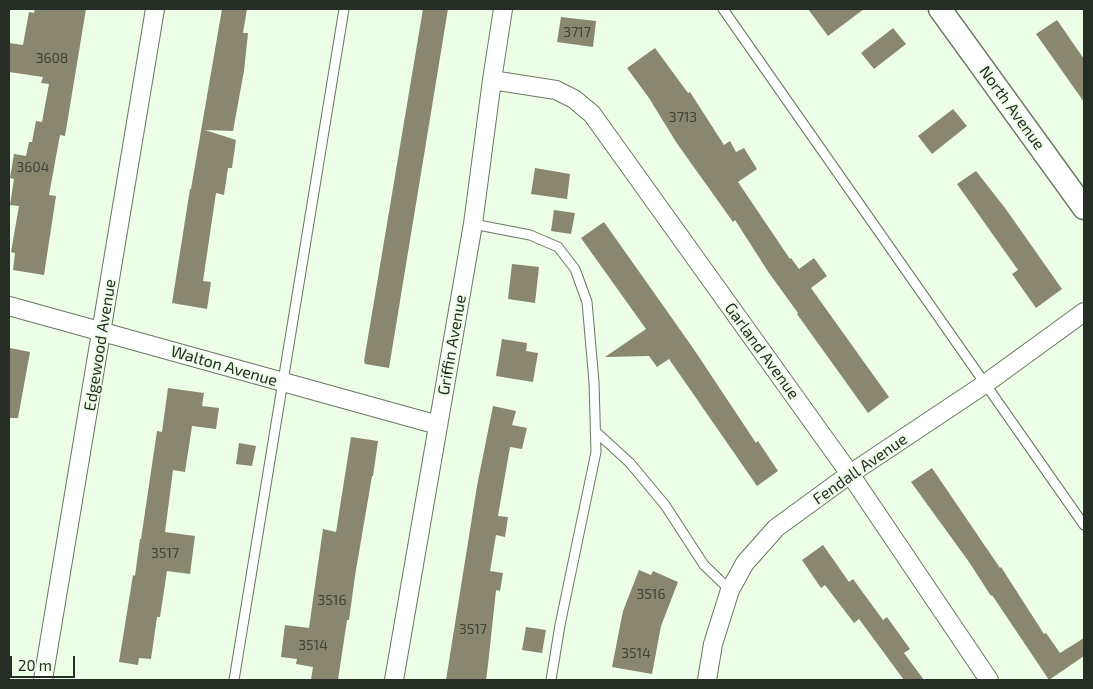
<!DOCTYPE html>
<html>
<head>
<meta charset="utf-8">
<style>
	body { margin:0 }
	#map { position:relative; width:1093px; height:689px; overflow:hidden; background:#ecfee6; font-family:"Exo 2",sans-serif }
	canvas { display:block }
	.frame { position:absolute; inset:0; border:10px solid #262d24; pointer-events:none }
	.scale { position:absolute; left:10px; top:656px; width:65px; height:22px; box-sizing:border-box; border:2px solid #262d24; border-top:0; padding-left:6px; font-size:15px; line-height:18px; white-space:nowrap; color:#262d24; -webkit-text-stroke:4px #ecfee6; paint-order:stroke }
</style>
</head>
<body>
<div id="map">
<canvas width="1093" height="689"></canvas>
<div class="frame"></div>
<div class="scale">20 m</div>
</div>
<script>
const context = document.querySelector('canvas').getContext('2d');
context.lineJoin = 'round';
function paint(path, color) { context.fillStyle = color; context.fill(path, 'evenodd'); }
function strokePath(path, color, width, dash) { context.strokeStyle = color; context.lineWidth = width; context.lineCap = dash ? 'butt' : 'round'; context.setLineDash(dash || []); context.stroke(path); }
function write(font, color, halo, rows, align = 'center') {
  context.font = font + ' "Exo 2",sans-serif'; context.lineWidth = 4; context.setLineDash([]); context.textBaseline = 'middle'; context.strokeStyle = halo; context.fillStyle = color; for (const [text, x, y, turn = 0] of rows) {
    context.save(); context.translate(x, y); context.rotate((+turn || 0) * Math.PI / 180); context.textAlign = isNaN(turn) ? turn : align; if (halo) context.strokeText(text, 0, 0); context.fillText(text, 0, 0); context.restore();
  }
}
const building = new Path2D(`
	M35,9h51l-21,127 -5,-1 -11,60 7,1 -12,79 -31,-5 2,-17 -4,-1 8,-46 -9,-1 4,-26 -4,-1 4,-24 12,2 3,-14h3l4,-21 6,1 7,-38 -8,-1 2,-6 -34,-5v-29l14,2 6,-33 5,1z
	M222,9h25l-4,24h5l-4,38 -11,60 -28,-1 31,10 -4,28h-4l-4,27 -8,-2 -13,88 8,1 -4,27 -35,-6 18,-114h1z
	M423,9h25l-59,359 -24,-4 -1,-3z
	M808,9h56l-36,27z
	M561,17l35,4 -3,26 -36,-5z
	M1057,20l27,39v43l-48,-68z
	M893,28l13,16 -32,25 -13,-16z
	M655,48l33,45 2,-1 34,53 6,-4 6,11 8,-4 13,21 -19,13 52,77 1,-1 8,11 15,-11 13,18 -16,12 78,109 -21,16 -71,-99 1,-1 -29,-40 -34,-53 -2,2 -57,-80 -27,-44 -22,-30z
	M953,109l14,17 -35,28 -14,-18z
	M535,168l35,6 -3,25 -36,-5z
	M976,171l29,37 57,81 -26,19 -24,-34 6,-4 -61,-86z
	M554,210l21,3 -4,21 -20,-3z
	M604,222l89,126 63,95 2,-2 20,30 -21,15 -88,-127 -12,8 -8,-11 -44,1 41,-28 -65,-91z
	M512,264l27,3 -4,36 -27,-4z
	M502,339l25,4 -1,8 12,2 -5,29 -37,-6z
	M10,348l20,4 -12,66h-9v-60z
	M168,388l36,5 -2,13 17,2 -3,21 -24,-3 -7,46 -12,-2 -8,62 30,4 -5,38 -23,-3 -7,46h-3l-6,42 -12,-1 -1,7 -19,-3 14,-87 2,1 5,-37h1l16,-108 5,1z
	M493,406l23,5 -4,14 15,3 -5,21 -12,-2 -12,69 10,1 -3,20 -9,-2 -6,36 13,2 -3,18 -4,-1 -8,75 -2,15h-40l31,-194z
	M351,437l27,4 -5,35h-1l-17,100 -6,44h-2l-9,60h-27l2,-13 -17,-3 1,-5 -16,-2 4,-32 24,3 14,-99 13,3z
	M239,443l17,3 -4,20 -16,-2z
	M932,468l68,100 1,-1 43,67 2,-1 14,20 24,-15v18l-35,24 -57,-85 -1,1 -22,-34 -58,-80z
	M823,545l26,37 4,-3 30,41 4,-3 23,32 -6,4 20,27h-20l-45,-61 -5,4 -29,-38 -4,3 -19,-28z
	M639,570l12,5 2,-4 25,11 -17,44 -9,48 -40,-7 11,-56z
	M526,627l20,3 -4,23 -20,-3z`);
const service = new Path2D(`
	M723,9l361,516
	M473,224l57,11 28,12 17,22 12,33 7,80 2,70 -36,173 -9,55
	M595,431l35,32 35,42 39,60 26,25
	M234,680l110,-671`);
const minor = new Path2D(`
	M492,80l64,10 18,9 18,15 258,360 139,206
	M9,306l429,119
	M43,680l112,-671
	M394,680l79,-456 19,-144 11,-71
	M707,680l6,-36 17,-54 15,-27 31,-35 74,-54 135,-90 99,-72`);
const tertiary = new Path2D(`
	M940,9l144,199`);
const numberNames = [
	["3717",577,32],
	["3608",52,58],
	["3713",683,117],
	["3604",33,167],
	["3517",165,553],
	["3516",651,594],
	["3516",332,600],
	["3517",473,629],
	["3514",313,645],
	["3514",636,653]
];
const streetNames = [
	["North Avenue",1012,108,54],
	["Edgewood Avenue",100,345,-81],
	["Griffin Avenue",452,345,-80],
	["Garland Avenue",762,351,54],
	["Walton Avenue",224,366,16],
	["Fendall Avenue",860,469,-35]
];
paint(building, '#89876d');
strokePath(service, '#687862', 11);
strokePath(minor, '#687862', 20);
strokePath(tertiary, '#687862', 25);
strokePath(service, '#fff', 9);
strokePath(minor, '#fff', 18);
strokePath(tertiary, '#fff', 22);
write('14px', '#3f4436', null, numberNames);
write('16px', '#262d24', '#ecfee6', streetNames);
</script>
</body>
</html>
